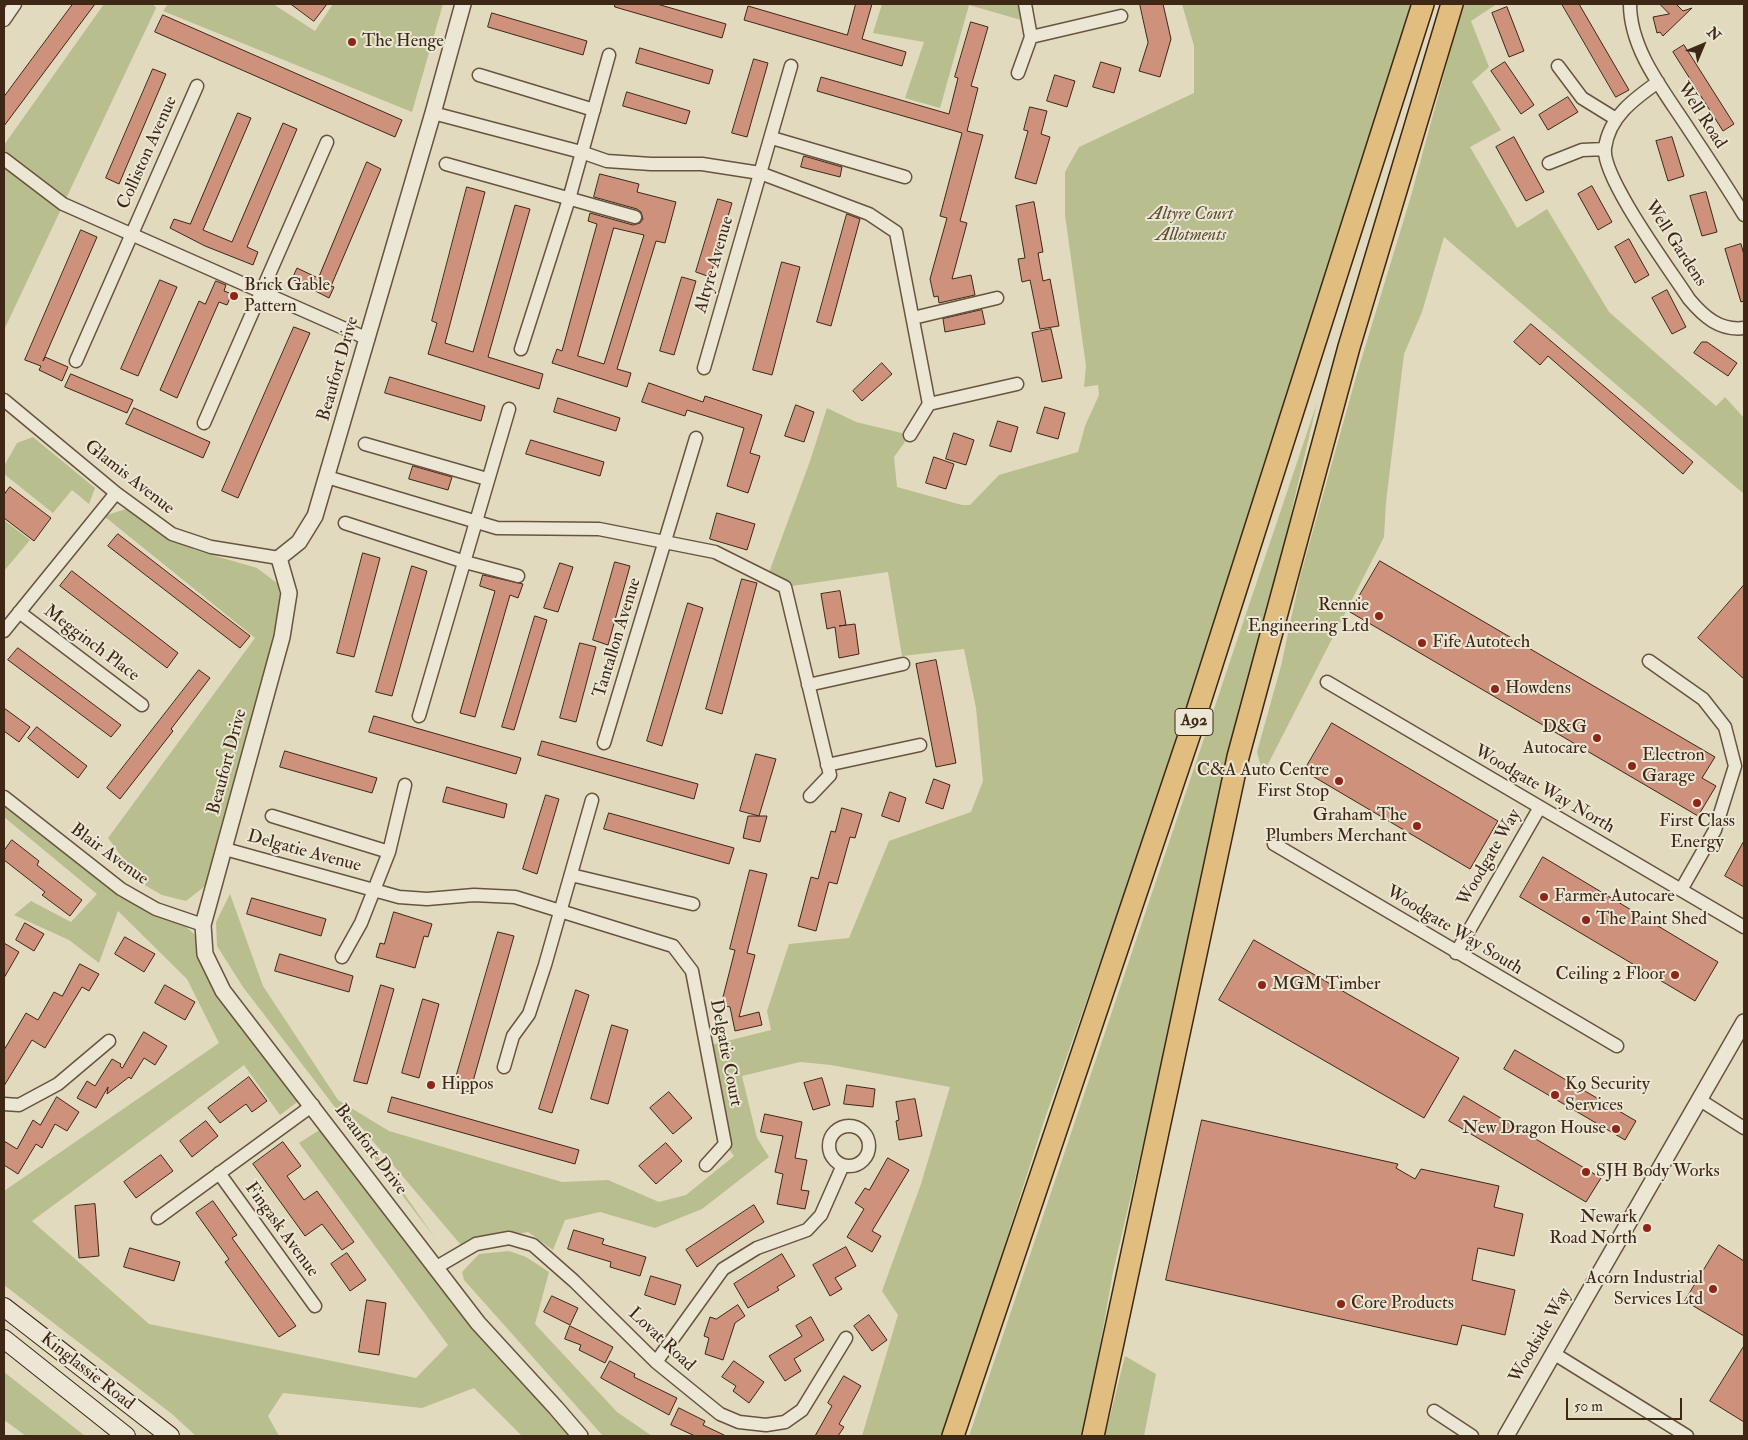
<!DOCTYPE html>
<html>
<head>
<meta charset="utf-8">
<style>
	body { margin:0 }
	#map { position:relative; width:1748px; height:1440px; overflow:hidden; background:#e2dabe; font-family:"IM FELL Double Pica",serif }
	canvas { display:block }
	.frame { position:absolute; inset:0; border:5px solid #3e2715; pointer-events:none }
	.north { position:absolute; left:1678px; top:20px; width:50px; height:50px; -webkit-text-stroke:4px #ece7d5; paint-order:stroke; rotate:45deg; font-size:14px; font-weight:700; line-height:20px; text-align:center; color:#3e2715 }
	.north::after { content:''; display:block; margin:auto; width:18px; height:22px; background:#3e2715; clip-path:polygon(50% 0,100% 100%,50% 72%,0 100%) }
	.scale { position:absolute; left:1566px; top:1398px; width:116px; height:22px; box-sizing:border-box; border:2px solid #3e2715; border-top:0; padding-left:6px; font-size:15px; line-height:18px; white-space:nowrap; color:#3e2715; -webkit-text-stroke:4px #ece7d5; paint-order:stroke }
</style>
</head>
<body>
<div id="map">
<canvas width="1748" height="1440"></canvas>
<div class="frame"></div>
<div class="north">N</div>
<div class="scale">50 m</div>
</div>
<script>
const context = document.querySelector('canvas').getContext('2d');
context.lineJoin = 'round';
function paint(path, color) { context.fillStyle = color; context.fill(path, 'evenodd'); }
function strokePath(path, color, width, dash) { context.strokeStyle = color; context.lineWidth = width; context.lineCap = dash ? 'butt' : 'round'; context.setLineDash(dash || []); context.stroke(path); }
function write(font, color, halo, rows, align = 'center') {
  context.font = font + ' "IM FELL Double Pica",serif'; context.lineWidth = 4; context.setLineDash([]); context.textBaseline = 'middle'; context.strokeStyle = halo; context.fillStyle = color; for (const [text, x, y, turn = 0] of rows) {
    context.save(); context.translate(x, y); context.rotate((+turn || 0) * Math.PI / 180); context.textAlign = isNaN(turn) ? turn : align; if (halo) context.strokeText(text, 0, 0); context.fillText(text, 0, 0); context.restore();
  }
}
const green = new Path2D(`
	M104,4h49l3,4 -152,322v-185z
	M168,4h105l42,27 18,-27h110l-31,108 -249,-101z
	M882,4h143l3,18 -59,-17 -29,103 -35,-10 19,-56 -51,-9z
	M1182,4h234l-156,487 -144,426 -72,204 -100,315h-82l36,-121 -16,-24 39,-107 29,-97 -119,-22 -31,-3 -58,14 15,62 12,19 -67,52 -47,19 -55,-16 -35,8 -12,30 -25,-18 -47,9 -15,10 -123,-145 92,132 -192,-251 -26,-41 -1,-24 14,-28 33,92 75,114 51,31 173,51 46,-2 51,22 27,-7 48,-39 -9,-12 -18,-98 64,-16 -4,-19 22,-67 60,-6 40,-97 82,-29 12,-31 -7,-73 -12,-59 -62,7 -14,-84 -103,15 -18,-9 43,-117 17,-53 29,14 54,13 -16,22 3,30 65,18h8l29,-30 79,-23 7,-26 14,-31 -1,-10 -14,2 2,-21 -21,-151v-43l14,-25 115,-54v-47z
	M1463,4h34l-26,17 18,46 -17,15 29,48 -31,17 47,81 30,-19 62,103 107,94 9,-9 19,21v76l-300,-257 -22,75 -18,42 -18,148 -2,35 -121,237 -6,-22 24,-86 19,-89 56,-200 55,-181z
	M1317,403l-204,869 -29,164h-115z
	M33,437l62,51 -6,16 -17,-14 -19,23 -49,-39v-8l13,-23z
	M126,509l34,23 35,18 62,18 20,15 4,17 -20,91 -16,49 -40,146 -19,15 -24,-6 -21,-12 -33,-45 147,-200 -151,-122z
	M4,520l26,20 -26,31z
	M4,806l44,33 72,58 62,26 12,11 18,50 88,116 -20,15 -36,-50 -212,156 117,103 267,54 32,-33 -149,-202 22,-14 140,184 108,123h-47l-48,-48 -52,20 -139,-15 -15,23 11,20h-83l-24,-22 -168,-129v-94l215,-148 -32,-64 -69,-68 -19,52 -30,-23 -55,-25 17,-14 40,21 26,-28 -93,-77z
	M509,1251l17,6 23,15 -14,52 82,88 35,24h-49l-139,-156 -2,-8 17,-18z
	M1125,1356l31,18 -12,62h-39z
	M4,1372l81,64h-59l-22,-16z`);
const building = new Path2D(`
	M73,4h22l-91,122v-29z
	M291,4h36l-13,17z
	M615,4h42l69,20 -4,14 -107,-31z
	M856,4h16l-10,35 44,13 -4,14 -158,-46 4,-14 99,29z
	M1140,4h23l8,35 -11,38 -21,-6 9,-28z
	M1562,4h17l50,86 -13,7z
	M1660,4h16l7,7 9,-3 -29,28 -3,-4 -3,1 -4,-16 16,-3z
	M1507,7l17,44 -15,6 -17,-44z
	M492,13l95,28 -4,14 -95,-28z
	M163,15l239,105 -7,17 -240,-105z
	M971,22l17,5 -17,59 7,2 -11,43 16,4 -23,86 7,2 -15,56 19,-4 4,20 -36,8 -1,-7 -4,1 -4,-18 17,-61 -7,-2 22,-83 -145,-42 4,-14 128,37 9,-36 -3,-1z
	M1684,45l50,79 -11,7 -50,-79z
	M640,48l73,22 -4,14 -73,-21z
	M754,59l14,4 -21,74 -15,-4z
	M1101,62l20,6 -7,25 -21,-6z
	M1505,62l29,43 -13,9 -30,-43z
	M153,69l13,5 -47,110 -13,-6z
	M1055,75l20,6 -8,26 -20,-6z
	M627,92l63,19 -4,13 -63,-18z
	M1568,97l10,15 -30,18 -9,-15z
	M1030,107l17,4 -6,23 9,3 -14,47 -21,-6 13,-47 -4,-1z
	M238,113l13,5 -48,112 29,12 51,-119 14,6 -50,118 11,5 -5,13 -48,-19 -35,-18 4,-9 16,5z
	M1514,137l30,55 -18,9 -30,-54z
	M1672,137l12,39 -16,5 -12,-40z
	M804,156l38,11 -2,10 -39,-10z
	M367,162l14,7 -50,117 3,1 -5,11 -37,-19 5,-11 21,10z
	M600,174l39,10 -2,8 39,10 -11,41 -9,-2 -39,128 14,4 -4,14 -75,-24 5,-14 5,2 35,-127 -9,-3 2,-8 43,12 7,-2 3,-4 -2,-7 -4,-3 -43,-12zM614,228l30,7 -40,129 -26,-8z
	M1592,186l20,36 -14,8 -20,-36z
	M467,187l18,5 -40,151 28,9 42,-147 15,4 -42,148 55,17 -4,15 -111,-35 9,-31 -5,-2z
	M1706,192l11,40 -15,4 -12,-40z
	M718,199l14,4 -22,74 -14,-5z
	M1034,202l9,50 -5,1 5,28 7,-2 9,47 -19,3 -10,-49 -8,2 -4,-23 7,-1 -9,-52z
	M847,214l13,5 -29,107 -14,-4z
	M81,230l16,7 -54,124 2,-4 23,10 -6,14 -23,-11 2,-4 -16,-6z
	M1629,239l20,36 -14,8 -20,-36z
	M1741,244l3,11v46l-3,1 -16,-53z
	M782,262l18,5 -28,108 -19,-5z
	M682,277l14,4 -22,74 -14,-4z
	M160,280l17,7 -39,89 -17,-7z
	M216,281l10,4 -2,6 8,3 -5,11 -8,-3 -42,96 -17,-8 39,-89 6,3z
	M1667,290l19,37 -14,7 -20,-36z
	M982,310l3,14 -40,8 -2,-13z
	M1531,324l162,138 -10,12 -135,-118 -8,9 -26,-23z
	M294,327l16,6 -72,165 -16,-7z
	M1051,329l11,49 -20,4 -10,-49z
	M1702,342h5l30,21 -9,13 -34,-23z
	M882,363l10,11 -30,27 -9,-10z
	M71,374l62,26 -6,13 -62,-26z
	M390,377l95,29 -4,15 -96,-28z
	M649,383l54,19 2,-6 57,19 -12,38 10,3 -12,37 -21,-7 17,-58 -57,-18 -2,6 -43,-14z
	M558,398l62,20 -4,13 -62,-19z
	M796,405l18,7 -10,30 -19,-6z
	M1045,407l20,6 -7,26 -21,-6z
	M134,408l76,34 -7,16 -77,-34z
	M998,421l20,6 -7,25 -21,-6z
	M954,433l20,7 -8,25 -20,-6z
	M531,440l73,22 -4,14 -74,-22z
	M934,457l20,7 -8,25 -20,-6z
	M413,466l39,11 -4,13 -39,-11z
	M10,487l41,31 -17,23 -30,-23v-23z
	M717,513l38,11 -8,26 -37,-11z
	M118,534l132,102 -10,12 -132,-102z
	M363,553l17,5 -26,99 -17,-4z
	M1380,561l335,196 -13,21 14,8 -18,30 -348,-204z
	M615,562l15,4 -22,79 -15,-5z
	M560,563l13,4 -15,45 -14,-4z
	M412,566l15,5 -35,125 -16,-4z
	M72,571l106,82 -11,15 -107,-82z
	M483,575l40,9 -5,14 -8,-3 -35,122 -15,-4 35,-122 -15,-5z
	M742,579l15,4 -35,131 -16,-5z
	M1744,585v94l-46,-41z
	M840,591l6,34 -7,1 16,-2 4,30 -20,4 -4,-31 -8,2 -6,-35z
	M688,603l15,5 -41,138 -15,-5z
	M535,616l12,4 -33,110 -12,-3z
	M580,643l16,4 -20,75 -16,-4z
	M18,648l103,77 -10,12 -103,-77z
	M936,660l20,103 -20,4 -20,-103z
	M199,670l11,8 -39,51 2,2 -53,68 -13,-11z
	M4,708l26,19 -11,15 -15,-11z
	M374,716l147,42 -5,16 -147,-42z
	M1332,723l166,98 -28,48 -166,-98z
	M37,727l50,39 -9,12 -50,-40z
	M542,741l156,43 -4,15 -156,-44z
	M285,751l92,27 -5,15 -92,-26z
	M756,754l20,5 -17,57h8l-7,26 -17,-4 5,-22h11l-19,-5z
	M934,779l16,6 -7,24 -17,-6z
	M447,787l60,17 -3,14 -61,-16z
	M890,792l16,6 -7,24 -17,-6z
	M546,795l13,4 -22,75 -14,-5z
	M842,808l20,6 -7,24 -5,-1 -13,47 -8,-2 -13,49 -18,-5 13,-49 7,2 13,-48 4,1z
	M609,813l125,35 -5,16 -125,-35z
	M12,840l27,21 -2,4 45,35 -12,16 -28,-21 3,-3 -41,-32v-9z
	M1744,841v46l-19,-11z
	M1543,857l175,105 -23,39 -175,-104z
	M750,870l17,4 -20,79 8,2 -16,62 20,-5 3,13 -27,6 -5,-24 -9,-2 14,-55 -5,-1z
	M252,898l74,21 -5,17 -74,-22z
	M394,912l38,12 -4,13 -4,-1 -9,32 -39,-11 4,-14 4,1z
	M25,923l19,11 -10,17 -18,-11z
	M498,932l16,4 -44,156 -17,-4z
	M125,937l30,17 -11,18 -29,-18z
	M1254,940l205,118 -35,60 -205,-118z
	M4,943l15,9 -15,26z
	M280,954l73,22 -4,16 -74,-21z
	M80,964l19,10 -10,17 -7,-4 -37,61 -13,-8 -28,46v-36l22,-37 12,7 16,-28 8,4z
	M165,985l30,17 -10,18 -30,-17z
	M381,985l13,4 -27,95 -13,-3z
	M576,990l13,5 -37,118 -13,-4z
	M423,999l16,5 -20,74 -17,-5z
	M612,1025l16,5 -20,74 -17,-5z
	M144,1032l23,14 -12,19 -11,-7 -13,21 -2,-2 -22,17 1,-7 -12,21 -19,-10 10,-17 8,5 17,-27 9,5 -1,2 2,2z
	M1515,1050l121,71 -11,19 -121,-71z
	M249,1077l18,24 -15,11 -6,-8 -26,19 -12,-15z
	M822,1078l8,27 -17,5 -9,-27z
	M847,1085l28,4 -2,18 -29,-3z
	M669,1092l23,26 -19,16 -23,-26z
	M1464,1096l137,82 -15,24 -137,-81z
	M57,1097l22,15 -12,19 -12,-7 -13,24 -6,-4 -18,30 -14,-9v-24l13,8 16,-29 7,5z
	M392,1097l187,53 -4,14 -187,-52z
	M915,1099l7,37 -23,4 -3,-19 3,-1 -3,-18z
	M765,1114l37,8 -7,36 12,2 -6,30 8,1 -4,18 -28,-5 6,-30 -8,-2 8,-36 -22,-4z
	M1202,1120l196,44 -2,4 19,11 6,-10 78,17 -5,21 29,7 -9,42 -36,-8 -6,32 43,10 -10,45 -43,-10 -5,20 -291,-65z
	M206,1121l12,15 -26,21 -12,-16z
	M283,1142l18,24 -14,10 17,24 13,-9 37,51 -12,8 -20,-26 -17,12 -52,-72z
	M666,1143l16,18 -26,23 -17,-18z
	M161,1155l12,16 -37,27 -12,-16z
	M888,1158l21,12 -37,61 9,5 -9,16 -25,-15 17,-28 -9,-6 10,-15 4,2z
	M213,1201l24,34 -5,3 64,88 -17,11 -54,-75 4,-3 -33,-46z
	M95,1204l4,52 -20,2 -4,-52z
	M754,1205l10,17 -67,45 -11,-17z
	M574,1230l30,9 -2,5 44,13 -6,19 -30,-9 1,-5 -43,-13z
	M1719,1245l25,16v75l-59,-35z
	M846,1247l10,19 -21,12 7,11 -12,7 -17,-31z
	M130,1248l50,14 -6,19 -50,-14z
	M347,1253l19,27 -16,11 -19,-27z
	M782,1254l13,22 -18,11 2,3 -31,18 -14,-24z
	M651,1276l30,9 -6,20 -30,-10z
	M552,1296l26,12 -8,17 -26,-13z
	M367,1300l19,3 -7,52 -20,-3z
	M738,1305l7,11 -10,7 -12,37 -18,-6 4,-16 -5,-2 6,-19 6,2z
	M869,1315l18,25 -15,11 -18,-25z
	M811,1317l13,23 -30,19 7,12 -16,10 -16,-25 33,-20 -6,-10z
	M570,1326l43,21 -8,16 -26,-13 2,-5 -16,-6z
	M1744,1346v76l-34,-21z
	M610,1361l25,13 -1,3 43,21 -8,17 -68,-37z
	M734,1361l30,21 -15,21 -16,-12 3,-5 -14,-9z
	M844,1376l17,10 -22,38 5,3 -6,9h-23l17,-30 -4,-3z
	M679,1408l26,13 -2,4 23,11h-31l-24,-11z`);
const minor = new Path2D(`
	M1025,4l6,33
	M1630,4c0,46 34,87 58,124 19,29 38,57 56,87
	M4,20l11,-16
	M1558,66l24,32 34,21
	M1018,73l13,-36 90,-21
	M479,75l115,35
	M1658,82c-24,17 -49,35 -53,66 -4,29 66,123 84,151 15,18 31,32 55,29
	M433,113l148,39 26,9 44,3h51l58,9 109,41 27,18 33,172 -19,31
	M772,138l133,39
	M4,159l59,45 305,135
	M1549,163l33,-13 23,-1
	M446,164l189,53
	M913,318l84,-20
	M521,349l48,-150 40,-144
	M76,361l121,-275
	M704,368l87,-302
	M4,400l112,93 56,41 39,13 68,11
	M929,404l88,-20
	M204,423l123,-281
	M365,444l122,35
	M327,477l170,51 102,1 116,23 70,35 45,188 -20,21
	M345,523l120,39 53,14
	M19,612l123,93
	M4,631l112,-138
	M1649,661l54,38 22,28 10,39 -20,64 -34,60
	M1327,682l417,245
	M808,685l95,-21
	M419,716l90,-307
	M604,743l92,-305
	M827,765l93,-20
	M4,797l117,92 35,20 47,16
	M272,816l117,36
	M1274,844l343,202
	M225,849l174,48 28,2 47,-4 41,2 158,49 19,25 33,173 -19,21
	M571,875l122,29
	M1456,953l84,-146
	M342,957l19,-34 28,-71 16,-67
	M504,1067l9,-31 16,-22 16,-49 47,-165
	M1700,1100l44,28
	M4,1104l15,1 39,-21 51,-43
	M829 1146a20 20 0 1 1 40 0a20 20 0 1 1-40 0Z
	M219,1173l96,133
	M158,1218l155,-113
	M435,1268l41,-24 33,-6 24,7 41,36 82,81 64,52 19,8 27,3 19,-3 17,-12 44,-72
	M1553,1353l134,83
	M656,1362l67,-93 34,-21 50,-18 14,-15 22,-50
	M1434,1411l38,25`);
const tertiary = new Path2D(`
	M463,4l-30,109 -118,403 -16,26 -20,16 10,35 -7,44 -79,288 2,29 18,37 255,332 78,85 24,28
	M1506,1436l238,-414`);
const secondary = new Path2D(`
	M4,1307l166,129
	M4,1339l122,97`);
const trunk = new Path2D(`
	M953,1436l236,-700 234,-732
	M1093,1436l145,-679 111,-410 103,-343`);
const markers = [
	[352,42,5,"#8f2418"],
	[234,296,5,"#8f2418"],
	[1379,616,5,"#8f2418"],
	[1422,643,5,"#8f2418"],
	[1495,689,5,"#8f2418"],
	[1597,738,5,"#8f2418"],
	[1632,766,5,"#8f2418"],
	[1339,781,5,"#8f2418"],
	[1697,803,5,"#8f2418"],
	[1417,826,5,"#8f2418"],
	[1544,897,5,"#8f2418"],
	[1586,920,5,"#8f2418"],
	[1675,975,5,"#8f2418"],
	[1262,985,5,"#8f2418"],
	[431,1085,5,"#8f2418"],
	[1555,1095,5,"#8f2418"],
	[1616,1129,5,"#8f2418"],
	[1586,1172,5,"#8f2418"],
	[1647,1228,5,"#8f2418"],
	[1713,1289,5,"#8f2418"],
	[1341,1304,5,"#8f2418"]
];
const shields = [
	[1194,722,38]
];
const shieldNames = [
	["A92",1194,722]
];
const poiNames = [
	["The Henge",362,42],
	["Brick Gable",244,286],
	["Pattern",244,307],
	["Rennie",1369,606,"right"],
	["Engineering Ltd",1369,627,"right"],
	["Fife Autotech",1432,643],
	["Howdens",1505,689],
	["D&G",1587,728,"right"],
	["Autocare",1587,749,"right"],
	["Electron",1642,756],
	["Garage",1642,777],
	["C&A Auto Centre",1329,771,"right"],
	["First Stop",1329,792,"right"],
	["Graham The",1407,816,"right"],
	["Plumbers Merchant",1407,837,"right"],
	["First Class",1697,822,"center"],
	["Energy",1697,843,"center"],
	["Farmer Autocare",1554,897],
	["The Paint Shed",1596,920],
	["Ceiling 2 Floor",1665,975,"right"],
	["MGM Timber",1272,985],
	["Hippos",441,1085],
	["K9 Security",1565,1085],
	["Services",1565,1106],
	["New Dragon House",1606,1129,"right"],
	["SJH Body Works",1596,1172],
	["Newark",1637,1218,"right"],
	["Road North",1637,1239,"right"],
	["Acorn Industrial",1703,1279,"right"],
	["Services Ltd",1703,1300,"right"],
	["Core Products",1351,1304]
];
const streetNames = [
	["Well Road",1701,116,57],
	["Colliston Avenue",148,153,-66],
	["Well Gardens",1675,244,57],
	["Altyre Avenue",715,265,-74],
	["Beaufort Drive",339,369,-74],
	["Glamis Avenue",129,478,38],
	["Tantallon Avenue",618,638,-73],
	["Megginch Place",91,644,37],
	["Beaufort Drive",228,762,-75],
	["Woodgate Way North",1544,790,30],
	["Delgatie Avenue",304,852,15],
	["Blair Avenue",109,855,36],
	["Woodgate Way",1490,858,-60],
	["Woodgate Way South",1454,931,31],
	["Delgatie Court",725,1053,79],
	["Beaufort Drive",370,1150,53],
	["Fingask Avenue",281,1230,54],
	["Woodside Way",1541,1336,-60],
	["Lovat Road",661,1340,43],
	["Kinglassie Road",87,1372,38]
];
const parkNames = [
	["Altyre Court",1191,215],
	["Allotments",1191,236]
];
paint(green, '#b8be8e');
paint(building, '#cd917c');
strokePath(building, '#3e2715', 1);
strokePath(minor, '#67543f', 15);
strokePath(tertiary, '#67543f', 18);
strokePath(secondary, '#3e2715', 20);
strokePath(trunk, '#3e2715', 24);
strokePath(minor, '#ece7d5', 12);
strokePath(tertiary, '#ece7d5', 15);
strokePath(secondary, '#ece7d5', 18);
strokePath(trunk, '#e1bd7f', 21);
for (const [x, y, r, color] of markers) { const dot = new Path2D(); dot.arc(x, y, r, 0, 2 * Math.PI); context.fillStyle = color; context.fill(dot); strokePath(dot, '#ece7d5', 2); }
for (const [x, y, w] of shields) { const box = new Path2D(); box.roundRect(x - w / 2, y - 13.5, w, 27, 4); context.fillStyle = '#ece7d5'; context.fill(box); strokePath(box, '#3e2715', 1); }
write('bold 16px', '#3e2715', null, shieldNames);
write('18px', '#3e2715', '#ece7d5', poiNames, 'left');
write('18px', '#3e2715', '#ece7d5', streetNames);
write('italic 18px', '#5c4d33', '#ece7d5', parkNames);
</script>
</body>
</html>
